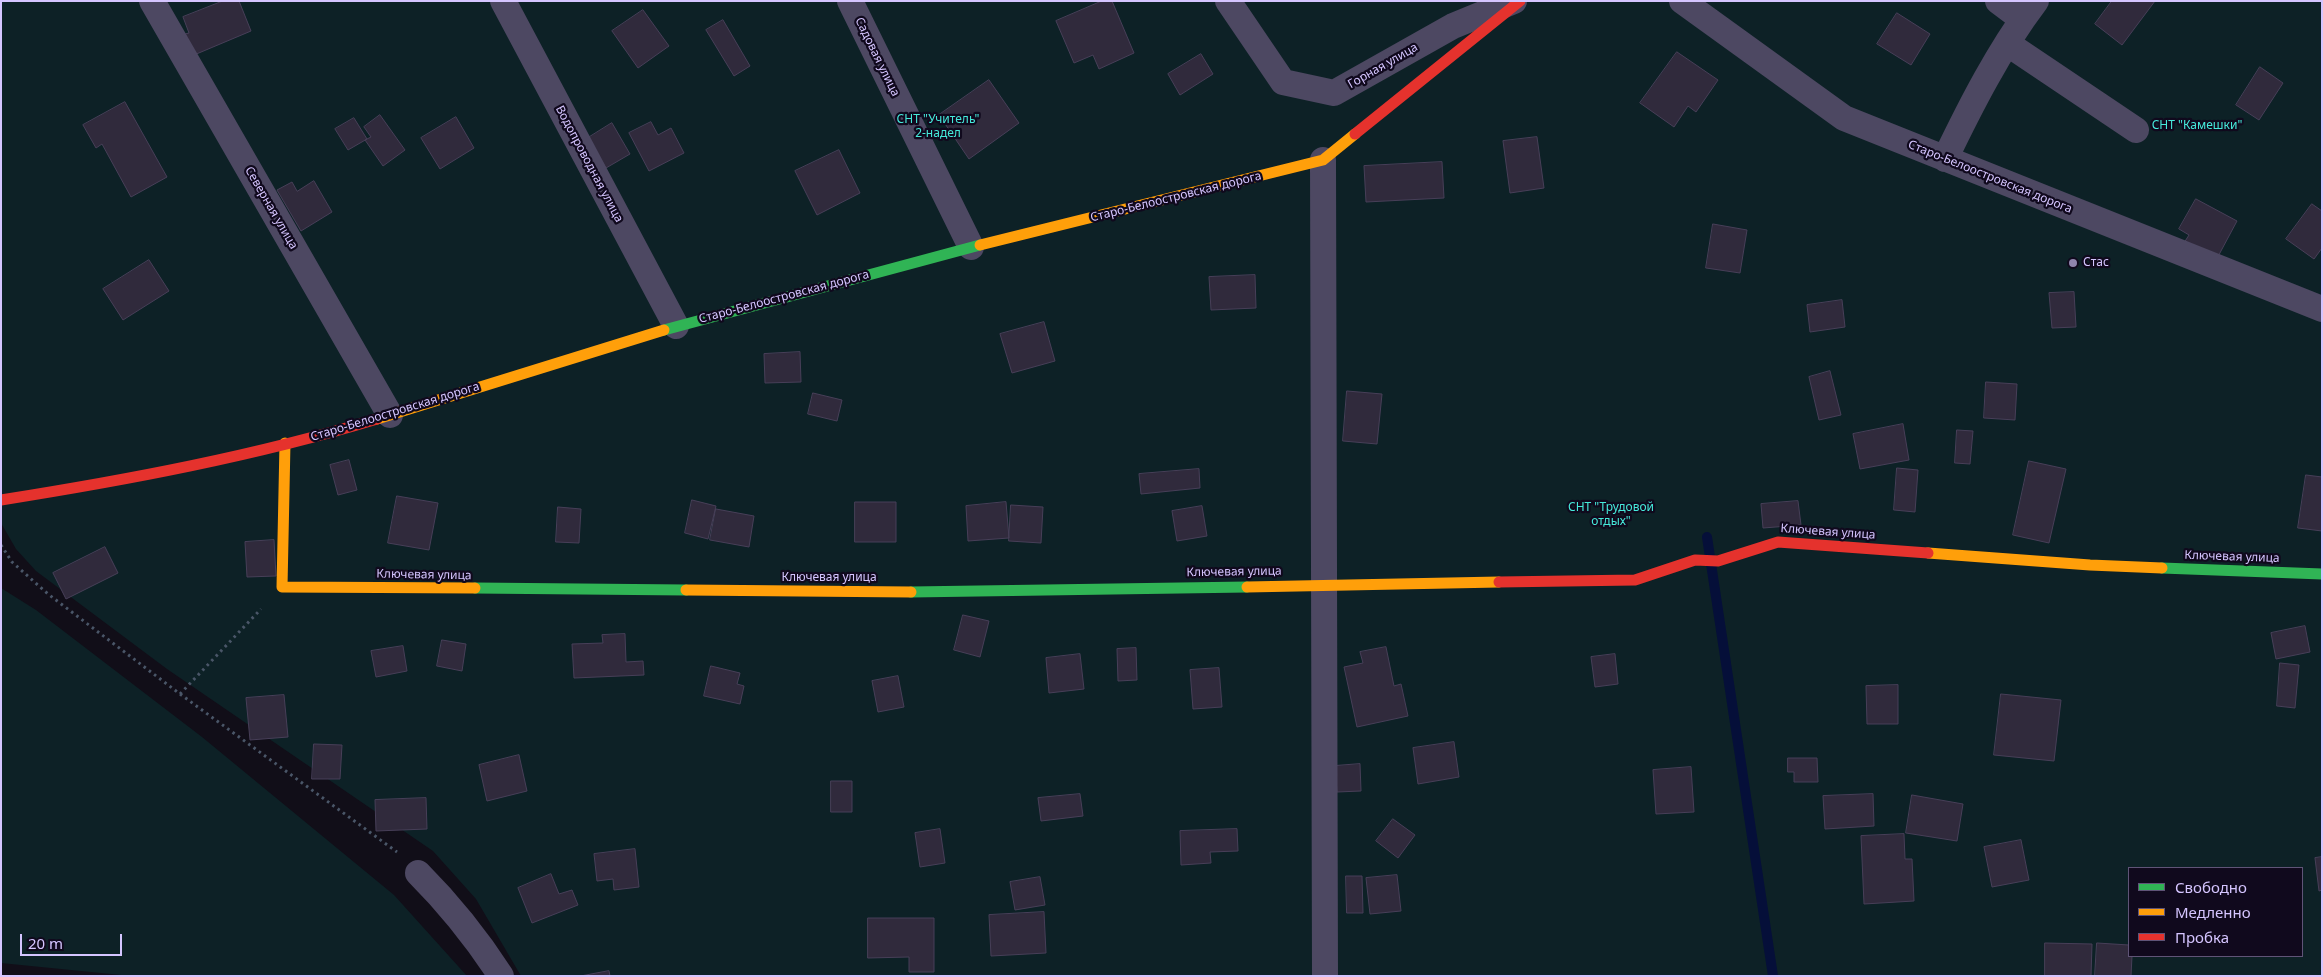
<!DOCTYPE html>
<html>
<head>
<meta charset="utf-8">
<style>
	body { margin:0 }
	#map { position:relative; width:2323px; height:977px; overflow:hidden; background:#110e18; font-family:"Noto Sans",sans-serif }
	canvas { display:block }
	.frame { position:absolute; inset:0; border:2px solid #d5c5ff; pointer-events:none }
	.legend { position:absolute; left:2128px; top:867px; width:175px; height:90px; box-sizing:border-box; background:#10091d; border:1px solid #5f5477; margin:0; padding:6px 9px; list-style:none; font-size:15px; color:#d5c5ff }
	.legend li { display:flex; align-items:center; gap:10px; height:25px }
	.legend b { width:25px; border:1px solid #5f5477 }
	.scale { position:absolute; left:20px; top:934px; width:102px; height:22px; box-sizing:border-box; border:2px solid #d5c5ff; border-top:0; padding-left:6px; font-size:15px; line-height:18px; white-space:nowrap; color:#d5c5ff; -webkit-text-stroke:4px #10091d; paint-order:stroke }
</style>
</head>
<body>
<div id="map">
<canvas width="2323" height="977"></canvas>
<div class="frame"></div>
<ul class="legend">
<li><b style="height:6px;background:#30b455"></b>Свободно</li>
<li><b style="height:6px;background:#ff9f0a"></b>Медленно</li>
<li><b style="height:6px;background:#e5322d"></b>Пробка</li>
</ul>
<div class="scale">20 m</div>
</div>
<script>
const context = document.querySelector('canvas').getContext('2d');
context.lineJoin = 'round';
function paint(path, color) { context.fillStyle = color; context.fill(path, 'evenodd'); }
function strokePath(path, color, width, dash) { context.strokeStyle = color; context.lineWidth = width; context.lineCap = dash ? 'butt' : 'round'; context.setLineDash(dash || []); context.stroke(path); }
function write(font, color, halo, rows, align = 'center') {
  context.font = font + ' "Noto Sans",sans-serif'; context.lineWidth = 4.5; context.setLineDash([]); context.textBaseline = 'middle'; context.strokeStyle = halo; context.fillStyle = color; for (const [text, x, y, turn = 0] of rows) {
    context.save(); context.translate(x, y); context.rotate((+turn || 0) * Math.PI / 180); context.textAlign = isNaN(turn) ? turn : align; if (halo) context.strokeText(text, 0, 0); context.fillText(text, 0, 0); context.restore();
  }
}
const green = new Path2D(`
	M1,1h2321v975h-1801l-45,-77 -43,-48 -266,-182 -131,-98 -20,-22 -15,-26zM2129,868h173v88h-173z
	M1,588l35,22 166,127 192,158 73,81h-336l-130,-13z`);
const stream = new Path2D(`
	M1707,537l66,439`);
const building = new Path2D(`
	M223,1h16l12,30 -57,24 -9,-21 4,-1 -6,-16z
	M1102,1h10l22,52 -35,16 -6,-14 -19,8 -18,-42z
	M2112,1h43l-33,44 -27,-21z
	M643,10l26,36 -31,22 -26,-37z
	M1897,13l33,21 -19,31 -34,-21z
	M723,20l27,46 -16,10 -28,-46z
	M1677,52l41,28 -22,32 -8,-6 -14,21 -34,-24z
	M1201,54l12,20 -33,21 -12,-21z
	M2260,67l23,16 -24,37 -23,-15z
	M989,80l30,43 -50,36 -30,-44z
	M125,102l42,75 -36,20 -29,-53 -6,4 -13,-23z
	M380,115l25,35 -22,16 -18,-26 6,-3 -7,-10z
	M456,117l18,31 -34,21 -19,-31z
	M354,118l13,21 -19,11 -13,-21z
	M651,122l7,13 13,-7 13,25 -35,18 -20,-38z
	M612,123l18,31 -24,14 -18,-30z
	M1537,137l7,51 -34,5 -7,-52z
	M839,150l21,43 -43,22 -22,-44z
	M1442,162l2,36 -78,4 -2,-36z
	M314,181l18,31 -31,19 -24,-41 15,-8 5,9z
	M2196,199l41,22 -23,43 -32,-18 7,-11 -10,-6z
	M2312,204l10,7v37l-8,11 -28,-20z
	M1713,224l34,6 -7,43 -34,-5z
	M149,260l20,31 -46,29 -20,-31z
	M1255,275l1,33 -45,2 -2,-33z
	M2074,292l2,35 -24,1 -3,-35z
	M1842,300l3,27 -35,5 -3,-27z
	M1044,322l11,39 -43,12 -12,-39z
	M800,352l1,30 -36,1 -1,-29z
	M1830,371l11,44 -22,5 -10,-43z
	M1986,382l31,2 -2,36 -31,-2z
	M1347,391l35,3 -5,50 -34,-3z
	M813,393l29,7 -5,21 -29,-7z
	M1903,424l6,36 -49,9 -7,-35z
	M1957,430l16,1 -3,33 -15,-1z
	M349,460l8,30 -19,5 -8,-30z
	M2029,461l37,8 -17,74 -36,-8z
	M1897,468l21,2 -3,42 -21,-2z
	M1199,469l1,19 -59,6 -2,-20z
	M2306,475l16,2v54l-24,-3z
	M397,496l41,7 -9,47 -41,-7z
	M692,500l24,6 -8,33 -23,-6z
	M1798,501l3,24 -38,3 -2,-24z
	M855,502h41v40h-41z
	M1006,502l3,36 -41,3 -2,-35z
	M1011,505l32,2 -2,36 -32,-2z
	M1202,506l5,30 -30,5 -5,-30z
	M558,507l23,2 -2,34 -23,-1z
	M716,509l38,7 -5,31 -39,-7z
	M274,540l2,36 -29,1 -2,-35z
	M105,547l13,26 -52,26 -13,-26z
	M963,615l26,6 -9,36 -26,-7z
	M2305,626l5,26 -34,7 -5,-26z
	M625,634l1,28 17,-1 1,14 -70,3 -2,-34 31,-1 -1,-8z
	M442,640l24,4 -4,27 -25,-5z
	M403,646l4,25 -31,6 -5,-26z
	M1386,647l8,39 7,-2 7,32 -51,11 -13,-60 19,-4 -3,-11z
	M1136,648l1,32 -19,1 -1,-32z
	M1080,654l4,35 -35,4 -3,-35z
	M1615,654l3,30 -23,3 -4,-30z
	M2280,663l19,2 -4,43 -18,-2z
	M711,666l29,7 -3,11 7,2 -4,18 -36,-8z
	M1219,668l3,39 -29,2 -3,-39z
	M898,676l6,31 -26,5 -6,-31z
	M1898,685v39h-31l-1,-38z
	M2001,694l60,6 -7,61 -60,-6z
	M284,695l4,42 -38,3 -4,-42z
	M1454,742l5,35 -41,7 -5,-36z
	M314,744l28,1 -2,34h-28z
	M519,755l8,36 -40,10 -8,-36z
	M1788,758h29l1,24h-24v-10h-6z
	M1360,764l1,27 -24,1 -2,-26z
	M1691,767l3,45 -38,2 -3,-44z
	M831,781h21v31h-21z
	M1080,794l3,22 -42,5 -3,-23z
	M1873,794l1,32 -49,3 -2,-33z
	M1912,795l51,9 -6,37 -51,-8z
	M426,798l1,31 -51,2 -1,-31z
	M1393,819l22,16 -17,23 -22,-17z
	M940,829l5,34 -25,4 -5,-34z
	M1237,829l1,22 -28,1 1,11 -30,2 -1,-34z
	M1904,834l1,25h7l2,42 -50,3 -3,-68z
	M2021,840l8,40 -37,7 -8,-40z
	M635,849l4,38 -25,3 -1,-11 -16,2 -3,-27z
	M2322,857v33l-3,1 -4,-33z
	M551,874l8,20 13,-4 6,15 -46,18 -14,-35z
	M1397,875l4,36 -31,3 -4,-36z
	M1346,876h16l1,37h-16z
	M1040,877l5,28 -30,5 -5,-28z
	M1044,912l2,41 -55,3 -2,-41z
	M868,918h66v54h-25v-15l-41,1z
	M2045,943l47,1 -1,32h-46z
	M2097,943l32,2v11h3l-1,20h-36z
	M609,971l1,5h-29z`);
const path = new Path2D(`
	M1,545l11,17 36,32 132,100 217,158
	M180,694l81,-85`);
const street = new Path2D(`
	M152,1l238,414
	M503,1l173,325
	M850,1l121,246
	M1228,1l55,81 51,11 119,-67 61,-25
	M1682,1l162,117 478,191
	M1998,1l24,18
	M2008,44l128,86
	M1945,159c26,-54 54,-109 91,-158
	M1323,160l2,816
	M418,873c31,31 59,66 83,103`);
const fast = new Path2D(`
	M664,330l316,-85
	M2162,568l160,6
	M475,588l211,2
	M911,592l336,-5`);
const slow = new Path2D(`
	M980,245l343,-85 32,-26
	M377,419l287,-89
	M285,443l-3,144 193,1
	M1928,553l162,12 72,3
	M1247,587l252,-5
	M686,590l225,2`);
const jam = new Path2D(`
	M1355,134l165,-133
	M1,500c126,-20 254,-44 376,-81
	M1499,582l136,-2 60,-20 23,1 60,-19 150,11`);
const markers = [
	[2073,263,5,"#9085ae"]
];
const streetNames = [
	["Садовая улица",877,57,64],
	["Горная улица",1383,66,-30],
	["Водопроводная улица",589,164,62],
	["Старо-Белоостровская дорога",1990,177,22],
	["Старо-Белоостровская дорога",1176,197,-14],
	["Северная улица",271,208,60],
	["Старо-Белоостровская дорога",784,297,-15],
	["Старо-Белоостровская дорога",395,412,-17],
	["Ключевая улица",1828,532,4],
	["Ключевая улица",2232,557,2],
	["Ключевая улица",1234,572,-1],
	["Ключевая улица",424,575,1],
	["Ключевая улица",829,578]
];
const parkNames = [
	["СНТ \"Учитель\"",938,120],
	["2-надел",938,134],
	["СНТ \"Камешки\"",2197,126],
	["СНТ \"Трудовой",1611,508],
	["отдых\"",1611,522]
];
const poiNames = [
	["Стас",2083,263]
];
paint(green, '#0d2126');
strokePath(stream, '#050f39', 10);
paint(building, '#302a3c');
strokePath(building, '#473f58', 1);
strokePath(path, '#4a5668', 3, [2.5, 4]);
strokePath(street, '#4d4862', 26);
strokePath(fast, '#30b455', 11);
strokePath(slow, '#ff9f0a', 11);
strokePath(jam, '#e5322d', 11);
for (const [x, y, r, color] of markers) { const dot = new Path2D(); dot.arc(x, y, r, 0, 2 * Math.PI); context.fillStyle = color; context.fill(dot); strokePath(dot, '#10091d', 2); }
write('12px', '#d5c5ff', '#10091d', streetNames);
write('12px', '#46eadb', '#10091d', parkNames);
write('12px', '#d5c5ff', '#10091d', poiNames, 'left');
</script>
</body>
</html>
